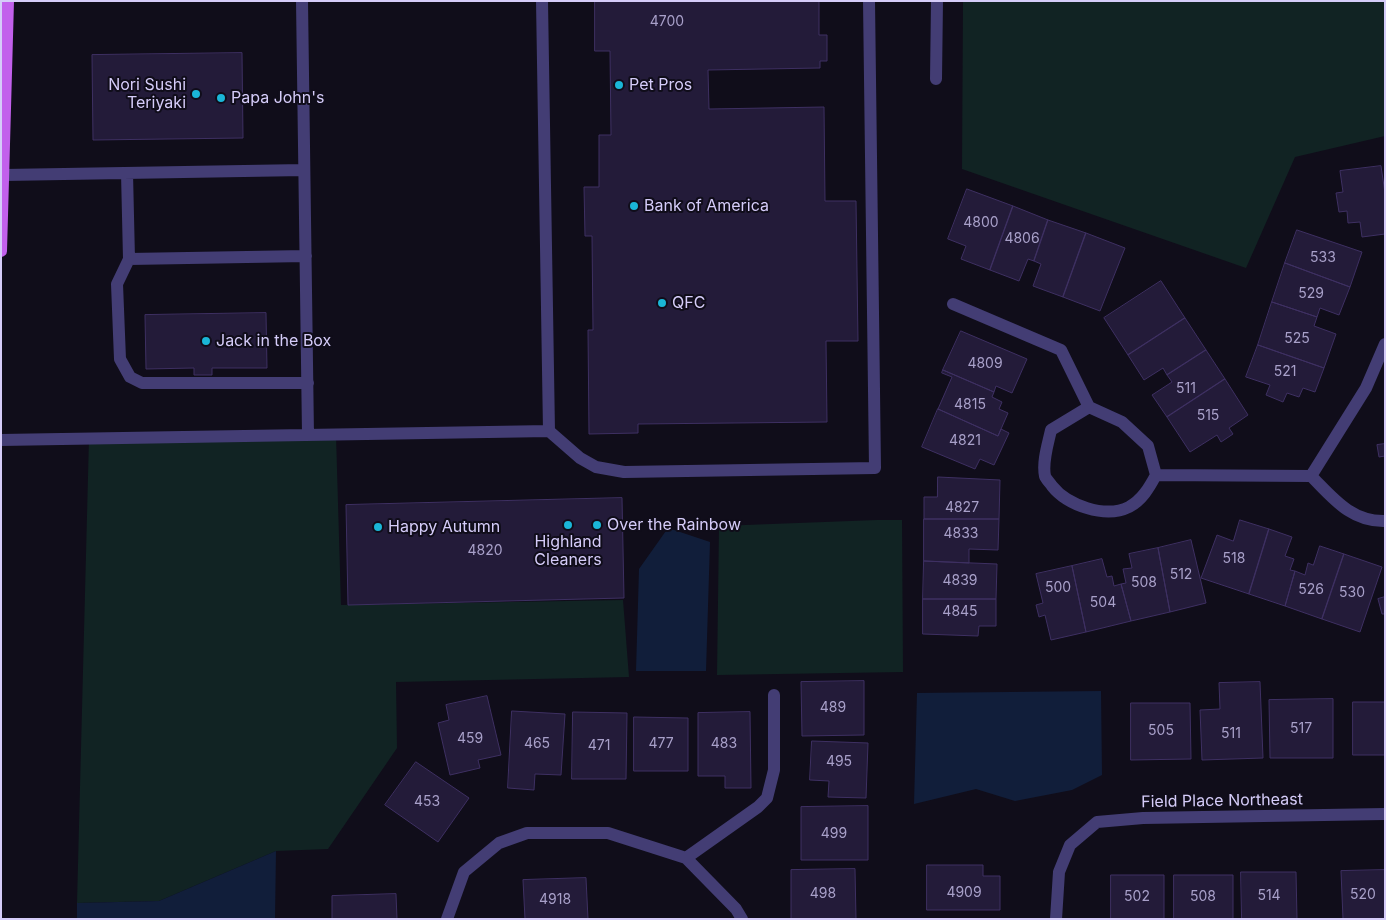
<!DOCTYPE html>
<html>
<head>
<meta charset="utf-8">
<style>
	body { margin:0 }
	#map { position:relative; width:1386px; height:920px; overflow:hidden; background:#100d1a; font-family:Inter,sans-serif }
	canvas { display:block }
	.frame { position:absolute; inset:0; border:2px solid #d5ccf9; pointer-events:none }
</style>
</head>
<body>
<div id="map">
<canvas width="1386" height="920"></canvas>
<div class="frame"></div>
</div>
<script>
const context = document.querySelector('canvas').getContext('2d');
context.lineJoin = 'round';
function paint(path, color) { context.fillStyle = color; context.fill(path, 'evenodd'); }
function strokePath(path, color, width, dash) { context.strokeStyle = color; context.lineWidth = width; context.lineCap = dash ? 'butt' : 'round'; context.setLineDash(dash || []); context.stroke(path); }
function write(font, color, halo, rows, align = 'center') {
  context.font = font + ' Inter,sans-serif'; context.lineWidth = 4; context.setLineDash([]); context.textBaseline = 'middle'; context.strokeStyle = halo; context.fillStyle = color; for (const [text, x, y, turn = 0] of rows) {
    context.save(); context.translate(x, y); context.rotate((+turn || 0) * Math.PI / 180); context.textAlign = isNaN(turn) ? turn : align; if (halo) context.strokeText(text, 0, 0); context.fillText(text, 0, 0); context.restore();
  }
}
const green = new Path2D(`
	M963,1h422v135l-90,21 -49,111 -284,-99z
	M336,435l5,170 282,-5 6,77 -233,5 1,66 -69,101 -52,2 -117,50 -82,2 12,-465z
	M877,520h25l1,152 -186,3 2,-149z`);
const water = new Path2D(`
	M668,528l42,14 -4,129h-70l3,-102z
	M1101,691l1,84 -30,15 -57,11 -39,-12 -62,15 3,-111z
	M276,851l-1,68h-198v-16l82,-2z`);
const building = new Path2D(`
	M595,1h224v34h8v26h-7v7l-112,2 1,39 115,-2 1,94h31l2,140h-32l1,81 -189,2v9l-49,1 -1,-104h5l-1,-94h-7l-1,-49h15v-52h12l-1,-84h-15z
	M242,53l1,85 -150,2 -1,-85z
	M1381,166l4,27v41l-23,3 -2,-15 -12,1 -1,-12 -8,1 -3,-19 7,-1 -3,-21z
	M967,189l46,17 -23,64 -29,-11 5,-13 -18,-7z
	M1013,206l35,14 -14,41 -6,-2 -9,22 -29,-11z
	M1048,220l38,13 -23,64 -30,-11 8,-22 -7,-3z
	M1297,230l65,22 -12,35 -65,-24z
	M1086,233l39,15 -25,63 -37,-14z
	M1285,263l65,24 -11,28 -19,-7 -3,9 -45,-15z
	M1161,281l24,37 -57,37 -24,-37z
	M1272,302l45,15 -3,9 22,8 -12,34 -66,-23z
	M266,313l1,55h-55v7h-18v-7l-48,1 -1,-54z
	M1185,318l21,32 -39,25 -4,-7 -19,12 -16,-25z
	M961,331l66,28 -15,34 -16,-7 -2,6 -51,-22z
	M1258,345l66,23 -9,24 -12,-4 -4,9 -12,-4 -4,9 -17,-7 4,-10 -24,-8z
	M1206,350l19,29 -58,38 -15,-22 20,-13 -5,-7z
	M943,370l51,22 -2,5 10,5 -3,7 9,4 -10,23 -60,-27 14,-32 -10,-4z
	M1225,379l23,36 -19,13 4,6 -12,8 -4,-7 -27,17 -23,-35z
	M938,409l60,27 3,-7 8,4 -15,32 -14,-6 -5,10 -53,-22z
	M1385,444v12l-6,1 -2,-12z
	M938,477l62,3 -1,39h-75v-22h13z
	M622,498l2,100 -276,7 -2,-100z
	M924,519h75l-1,31 -29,-1v14l-45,-2z
	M1240,520l29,9 -20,65 -48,-16 16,-43 16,6z
	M1269,529l23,8 -7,19 9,3 -4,11 5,1 -10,35 -36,-12z
	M1191,540l15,63 -36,9 -12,-64z
	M1320,546l24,8 -22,65 -37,-13 10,-35 10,4 3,-12 5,2z
	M1158,548l12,64 -39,9 -10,-37 5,-1 -3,-14 9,-1 -3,-14z
	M1344,554l38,13 -22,65 -38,-13z
	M1102,559l5,18 5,-1 2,10 7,-2 10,37 -45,11 -14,-66z
	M924,561l73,3 -1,35h-73z
	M1072,566l14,66 -35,8 -6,-25 -6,2 -3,-12 7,-2 -7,-29z
	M1385,597v17h-3l-4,-15z
	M923,599h73v27h-17l-1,10 -55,-2z
	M864,681v54l-62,1 -1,-54z
	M1260,682l3,76 -61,2 -2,-50 20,-1 -1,-26z
	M487,696l14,59 -23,5 2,8 -30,7 -12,-52 11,-3 -3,-15z
	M1333,699v59h-63l-1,-58z
	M1353,702h32v53h-32z
	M1131,703h59l1,56 -60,1z
	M512,711l53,3 -4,61 -26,-1 -1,16 -26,-2z
	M573,712l54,1 -1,66h-54z
	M750,712l1,76h-26v-12h-27v-63z
	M634,717l54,1v53h-54z
	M812,741l56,2 -2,55 -38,-1 1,-16 -19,-1z
	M416,762l53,36 -31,44 -53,-37z
	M868,806v54h-67v-53z
	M927,865h56v11h17v34h-73z
	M855,869l1,50h-65v-49z
	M1385,870v49h-42l-2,-48z
	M1241,872h55l1,47h-55z
	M1111,875h53v44h-53z
	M1174,875h59v44h-59z
	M586,878l2,41h-63l-2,-39z
	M396,894l1,25h-65v-23z`);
const minor = new Path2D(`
	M302,1l6,434
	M936,79l1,-78
	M127,173l2,86 177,-3
	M4,175l300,-5
	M129,259l-12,25 3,75 10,18 12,6h166
	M953,304l108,46 28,57 -38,23c-3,14 -9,32 -6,46 1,3 5,7 7,10 15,19 53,33 77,21 13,-7 20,-19 27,-32
	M1089,407l33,15 26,24 8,29 155,1c22,22 40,46 74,45
	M549,431l31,27 16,9 28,5 251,-4 -6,-467
	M1,440l548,-9 -7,-430
	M1311,476l55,-88 19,-44
	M447,919l17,-47 35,-29 28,-10h81l78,25
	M742,919l-6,-10 -50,-51 72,-51 9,-9 7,-28v-75
	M1056,919l3,-47 11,-27 27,-23 46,-4 242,-4`);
const major = new Path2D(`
	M1,251l7,-250`);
const markers = [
	[619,85,5,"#1ab6d7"],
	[196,94,5,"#1ab6d7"],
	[221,98,5,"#1ab6d7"],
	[634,206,5,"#1ab6d7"],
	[662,303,5,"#1ab6d7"],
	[206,341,5,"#1ab6d7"],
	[568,525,5,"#1ab6d7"],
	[597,525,5,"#1ab6d7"],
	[378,527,5,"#1ab6d7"]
];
const numberNames = [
	["4700",667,22],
	["4800",981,223],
	["4806",1022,239],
	["533",1323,258],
	["529",1311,294],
	["525",1297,339],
	["4809",985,364],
	["521",1285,372],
	["511",1186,389],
	["4815",970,405],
	["515",1208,416],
	["4821",965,441],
	["4827",962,508],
	["4833",961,534],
	["4820",485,551],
	["518",1234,559],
	["512",1181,575],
	["4839",960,581],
	["508",1144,583],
	["500",1058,588],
	["526",1311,590],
	["530",1352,593],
	["504",1103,603],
	["4845",960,612],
	["489",833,708],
	["517",1301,729],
	["505",1161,731],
	["511",1231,734],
	["459",470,739],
	["465",537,744],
	["477",661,744],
	["483",724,744],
	["471",599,746],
	["495",839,762],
	["453",427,802],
	["499",834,834],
	["4909",964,893],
	["498",823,894],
	["520",1363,895],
	["514",1269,896],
	["502",1137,897],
	["508",1203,897],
	["4918",555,900]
];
const poiNames = [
	["Nori Sushi",186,85,"right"],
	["Teriyaki",186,103,"right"],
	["Pet Pros",629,85],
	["Papa John's",231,98],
	["Bank of America",644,206],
	["QFC",672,303],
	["Jack in the Box",216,341],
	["Over the Rainbow",607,525],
	["Happy Autumn",388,527],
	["Highland",568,542,"center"],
	["Cleaners",568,560,"center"]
];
const streetNames = [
	["Field Place Northeast",1222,801,-1]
];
paint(green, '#112323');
paint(water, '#111e3a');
paint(building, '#231b39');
strokePath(building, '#3e3062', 1);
strokePath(minor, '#433d74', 12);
strokePath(major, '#c260ec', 12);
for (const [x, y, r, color] of markers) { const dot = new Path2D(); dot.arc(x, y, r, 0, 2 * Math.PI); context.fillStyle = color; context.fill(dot); strokePath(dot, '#100d1a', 2); }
write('14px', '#a8a0c9', null, numberNames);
write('16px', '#d5ccf9', '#100d1a', poiNames, 'left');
write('16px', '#d5ccf9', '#100d1a', streetNames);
</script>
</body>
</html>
